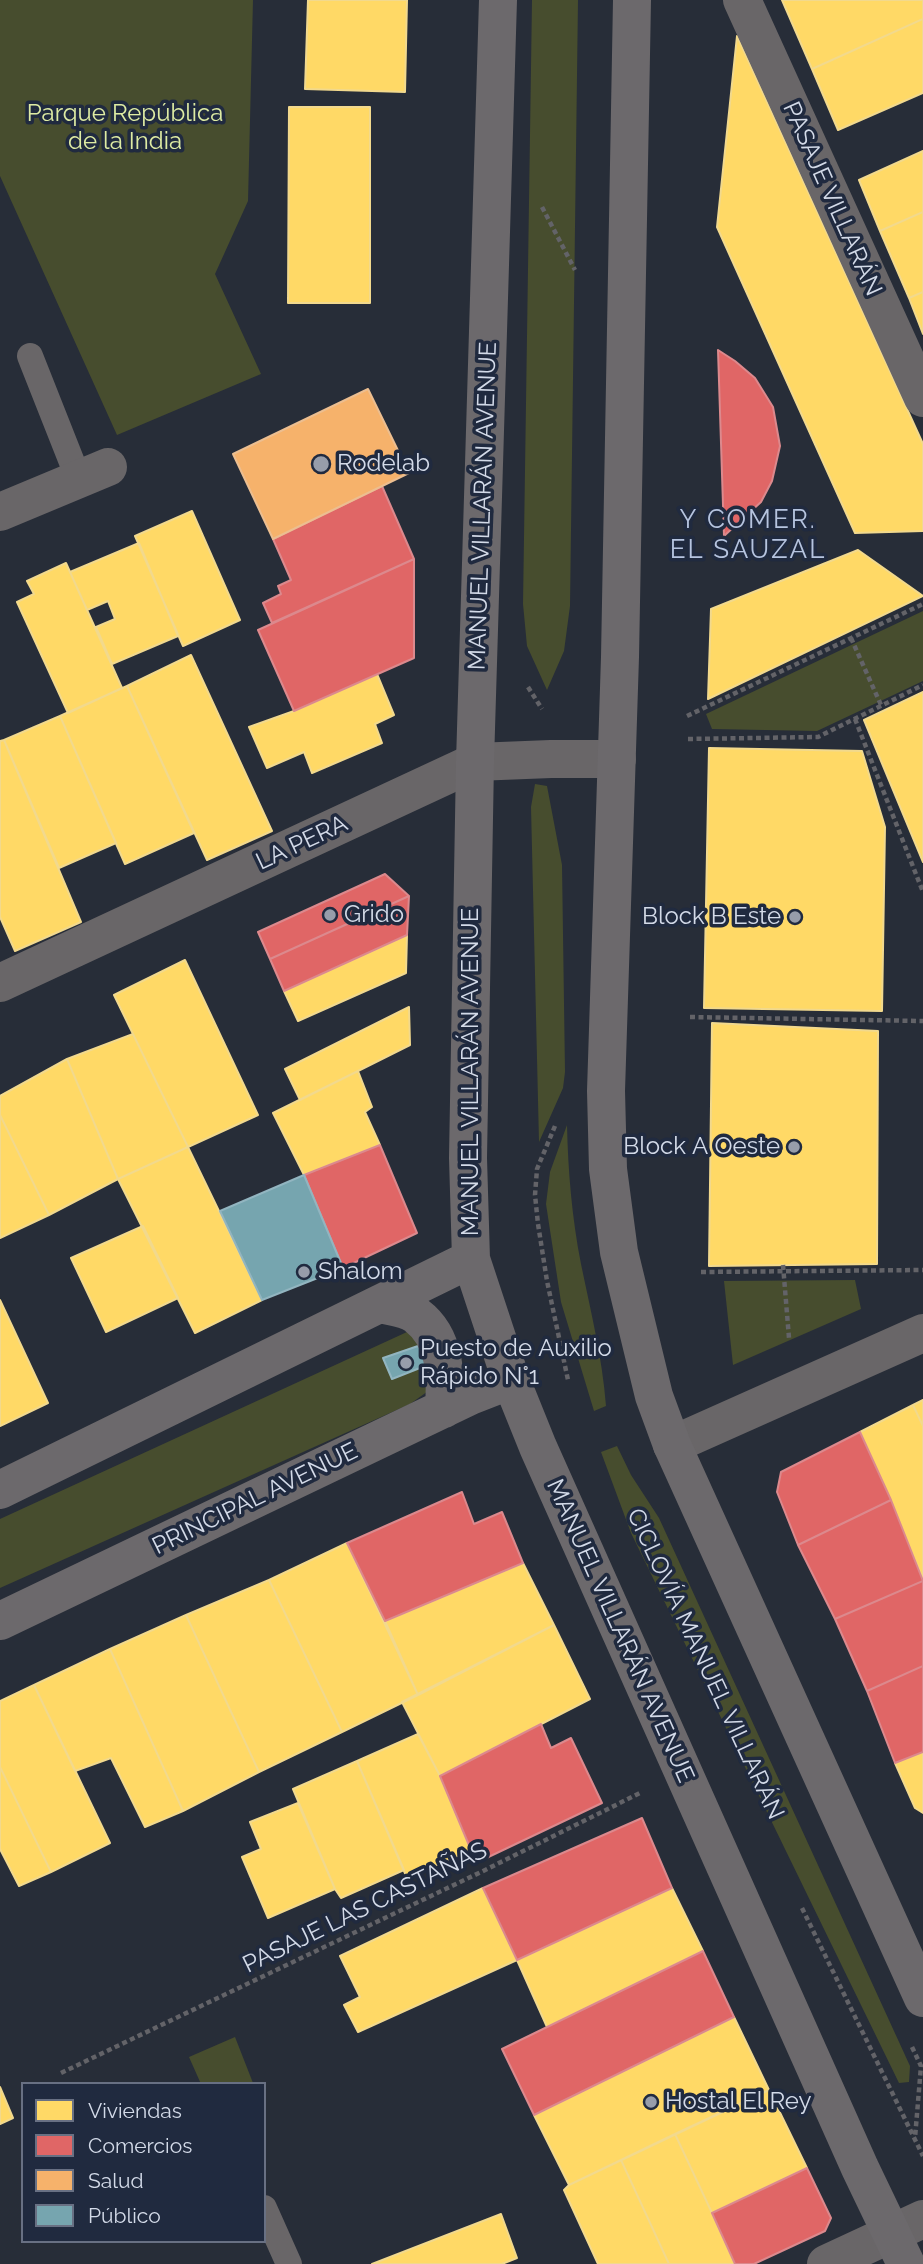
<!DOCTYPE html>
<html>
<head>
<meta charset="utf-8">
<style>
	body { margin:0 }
	#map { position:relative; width:923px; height:2264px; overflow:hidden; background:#272d38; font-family:Raleway,sans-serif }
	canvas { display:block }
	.legend { position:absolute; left:21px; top:2082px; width:245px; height:161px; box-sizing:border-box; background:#202a3f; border:2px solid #687083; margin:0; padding:9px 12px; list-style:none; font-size:21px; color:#d3dae8 }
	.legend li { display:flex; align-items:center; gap:14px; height:35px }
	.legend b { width:35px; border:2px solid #687083 }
</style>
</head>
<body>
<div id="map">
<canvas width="923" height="2264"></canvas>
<ul class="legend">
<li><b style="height:19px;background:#ffd966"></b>Viviendas</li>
<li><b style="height:19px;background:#e06666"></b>Comercios</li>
<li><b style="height:19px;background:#f6b26b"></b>Salud</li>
<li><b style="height:19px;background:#76a5af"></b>Público</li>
</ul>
</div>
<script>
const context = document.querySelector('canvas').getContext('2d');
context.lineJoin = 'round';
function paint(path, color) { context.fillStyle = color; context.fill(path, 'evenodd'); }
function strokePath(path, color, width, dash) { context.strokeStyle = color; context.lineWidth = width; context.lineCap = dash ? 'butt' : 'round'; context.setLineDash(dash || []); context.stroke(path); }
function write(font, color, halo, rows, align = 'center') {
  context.font = font + ' Raleway,sans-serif'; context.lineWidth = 7; context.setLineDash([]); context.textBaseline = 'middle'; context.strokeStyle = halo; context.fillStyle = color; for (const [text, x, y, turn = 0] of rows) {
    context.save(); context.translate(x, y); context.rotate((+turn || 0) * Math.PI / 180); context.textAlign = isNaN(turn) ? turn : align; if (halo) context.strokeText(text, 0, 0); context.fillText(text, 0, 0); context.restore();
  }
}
const green = new Path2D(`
	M0,0h253l-5,201 -33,73 46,100 -144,61 -117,-259z
	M532,0h46l-8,606 -6,45 -17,39 -20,-44 -4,-42z
	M923,611v70l-106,50 -105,-2 -6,-15z
	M535,784l12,2 15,79 3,207 -2,16 -24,54 -8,-335z
	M567,1125c1,46 5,93 14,139 10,49 21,92 25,142l-12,5 -33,-109 -15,-98 4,-32z
	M855,1280l6,29 -128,56 -9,-84z
	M407,1332l26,16 5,36 -28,20 -410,184v-69z
	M617,1446l14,29 28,43 251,548 -1,16 -10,1 -268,-550 -30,-81z
	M235,2037l18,46 -52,1 -12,-27z`);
const homes = new Path2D(`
	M308,0h99l-2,92 -100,-3z
	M782,0h141v19l-111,50z
	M923,19v74l-85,37 -26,-61z
	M737,36l186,408v87l-68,2 -138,-306z
	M289,107h81v196h-82z
	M923,151v61l-43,19 -21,-51z
	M923,212v80l-14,6 -29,-67z
	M923,292v42l-14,-36z
	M192,511l48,109 -57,26 -48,-110z
	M139,543l39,93 -66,28 -16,-37 19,-8 -7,-18 -21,9 -17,-38z
	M858,550l65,46 -215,103 3,-90z
	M66,563l56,125 -54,25 -51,-111 17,-8 -7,-13z
	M191,655l81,176 -65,29 -80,-174z
	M377,674l17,41 -19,9 7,19 -70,30 -8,-21 -37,16 -18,-41 45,-16z
	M127,686l67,147 -69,31 -65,-148z
	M923,692v170l-59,-142z
	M60,716l56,127 -57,25 -55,-128z
	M4,740l77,182 -66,29 -15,-34v-176z
	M709,748l153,3 23,76 -3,184 -178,-3z
	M407,935l-1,38 -108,48 -14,-30z
	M185,960l73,155 -70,32 -74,-152z
	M409,1007l1,38 -110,55 -15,-31z
	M712,1023l166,8 -1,233 -168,2z
	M133,1034l55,113 -70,32 -51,-120z
	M67,1059l51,120 -69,36 -49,-100v-19z
	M358,1071l14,36 -7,5 15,33 -76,30 -31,-62z
	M0,1115l49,100 -49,23z
	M188,1147l74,153 -67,33 -77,-154z
	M143,1226l35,72 -72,34 -35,-74z
	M0,1300l48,103 -48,23z
	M923,1400v26l-10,-21z
	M913,1405l10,21v153l-63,-147z
	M347,1543l71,152 -76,37 -73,-152z
	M523,1563l31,62 -136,70 -33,-74z
	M269,1580l73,152 -83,40 -73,-157z
	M186,1615l73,157 -76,39 -73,-162z
	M554,1625l36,74 -150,77 -38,-74z
	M110,1649l73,162 -38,16 -34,-69 -36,13 -41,-86z
	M34,1685l76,158 -59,29 -51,-105v-66z
	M418,1734l22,42 31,74 -64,28 -50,-117z
	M923,1752v61l-8,-5 -20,-45z
	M357,1761l47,109 -63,28 -6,-9 -42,-100z
	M0,1767l51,105 -32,14 -19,-37z
	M298,1803l37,86 -67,29 -26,-61 19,-8 -11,-27z
	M483,1888l34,72 -159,72 -14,-27 16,-8 -20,-41z
	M672,1888l31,63 -156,76 -30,-67z
	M734,2017l35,73 -200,95 -35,-70z
	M0,2087l13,31 -13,6z
	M769,2090l38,78 -95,45 -37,-79z
	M675,2134l37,79 23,51h-66l-48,-104z
	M621,2160l48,104h-71l-34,-74 5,-5z
	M501,2214l16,44 -15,6h-130z`);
const shops = new Path2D(`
	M718,350l17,11 20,17 18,29 7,39 -8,35 -11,21 -37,34z
	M382,486l32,73 -142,64 -9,-20 18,-9 -3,-8 13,-6 -18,-41z
	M414,559v99l-120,53 -36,-81z
	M385,874l24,22 -139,63 -12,-27z
	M409,896l-2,39 -123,56 -14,-32z
	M380,1145l37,88 -74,35 -39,-93z
	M860,1432l31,68 -93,45 -21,-53 4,-20z
	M462,1492l12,32 28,-12 21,51 -138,58 -38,-78z
	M891,1500l32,81 -88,38 -37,-74z
	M923,1581v85l-56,25 -32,-72z
	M923,1666v86l-28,11 -28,-72z
	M541,1724l10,24 20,-10 31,65 -122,58 -9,-11 -31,-74z
	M642,1818l30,70 -155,72 -34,-72z
	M703,1951l31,66 -200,98 -32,-66z
	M807,2168l24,50 -6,13 -71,33h-19l-23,-51z`);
const health = new Path2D(`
	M368,389l41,84 -136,66 -40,-85z`);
const public = new Path2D(`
	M304,1175l39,93 -81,32 -42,-89z
	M418,1346l10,14 -3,6 -33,13 -9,-21z`);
const path = new Path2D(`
	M542,207l33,63
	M851,638l30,67
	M528,687l14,22
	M687,716l236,-112
	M855,719l68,173
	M688,739l130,-2 105,-52
	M690,1017l233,4
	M555,1126l-18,43 -2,26 3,29 9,57 21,99
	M783,1265l6,73
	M701,1272l222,-2
	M802,1908l121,248
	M912,2047l9,19 -6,72
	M61,2073l420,-201 159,-79`);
const lane = new Path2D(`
	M30,356l49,124
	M264,2208l25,56`);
const street = new Path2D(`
	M742,0l181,398
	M0,512l108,-45
	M0,983l475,-221 76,-3h66
	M672,1445l251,-112
	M826,2264l97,-45`);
const secondary = new Path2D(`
	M498,0l-23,762 -7,396 3,101 40,121 27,67 322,721 46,96
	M632,0l-12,657 -14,434 2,78 11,83 35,144 18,49 251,553
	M380,1304c11,3 27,4 37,12 29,22 29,60 27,93
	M0,1490l471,-231
	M0,1621l470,-225 41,-16`);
const markers = [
	[321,464,9,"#979daa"],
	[330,915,7,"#979daa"],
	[795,917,7,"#979daa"],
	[794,1147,7,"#979daa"],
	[304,1272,7,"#979daa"],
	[406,1363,7,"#979daa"],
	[651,2102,7,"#979daa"]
];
const parkNames = [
	["Parque República",125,114],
	["de la India",125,142]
];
const streetNames = [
	["PASAJE VILLARÁN",832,199,66],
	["MANUEL VILLARÁN AVENUE",483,506,-88],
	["LA PERA",302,843,-25],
	["MANUEL VILLARÁN AVENUE",471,1072,-90],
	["PRINCIPAL AVENUE",255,1499,-26],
	["MANUEL VILLARÁN AVENUE",620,1631,66],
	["CICLOVÍA MANUEL VILLARÁN",705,1664,65],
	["PASAJE LAS CASTAÑAS",365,1908,-26]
];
const poiNames = [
	["Rodelab",337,464],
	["Grido",344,915],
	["Block B Este",781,917,"right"],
	["Block A Oeste",780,1147,"right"],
	["Shalom",318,1272],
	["Puesto de Auxilio",420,1349],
	["Rápido N°1",420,1377],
	["Hostal El Rey",665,2102]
];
const neighbourhoodNames = [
	["Y COMER.",748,520],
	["EL SAUZAL",748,550]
];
paint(green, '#474d2e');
paint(homes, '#ffd966');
strokePath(homes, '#f2d98d', 2);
paint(shops, '#e06666');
strokePath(shops, '#dc898d', 2);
paint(health, '#f6b26b');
strokePath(health, '#ecbe90', 2);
paint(public, '#76a5af');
strokePath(public, '#92b5c0', 2);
strokePath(path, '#636368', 4.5, [5, 3.5]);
strokePath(lane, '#696668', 26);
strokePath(street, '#696668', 38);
strokePath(secondary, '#6c696c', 38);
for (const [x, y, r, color] of markers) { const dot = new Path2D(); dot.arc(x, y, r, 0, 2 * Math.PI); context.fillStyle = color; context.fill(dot); strokePath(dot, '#202a3f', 2.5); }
write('24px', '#deeba3', '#202a3f', parkNames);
write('24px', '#d3dae8', '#202a3f', streetNames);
write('24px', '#d3dae8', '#202a3f', poiNames, 'left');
context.letterSpacing = '2px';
write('26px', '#b6c4df', '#202a3f', neighbourhoodNames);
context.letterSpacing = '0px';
</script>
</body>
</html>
